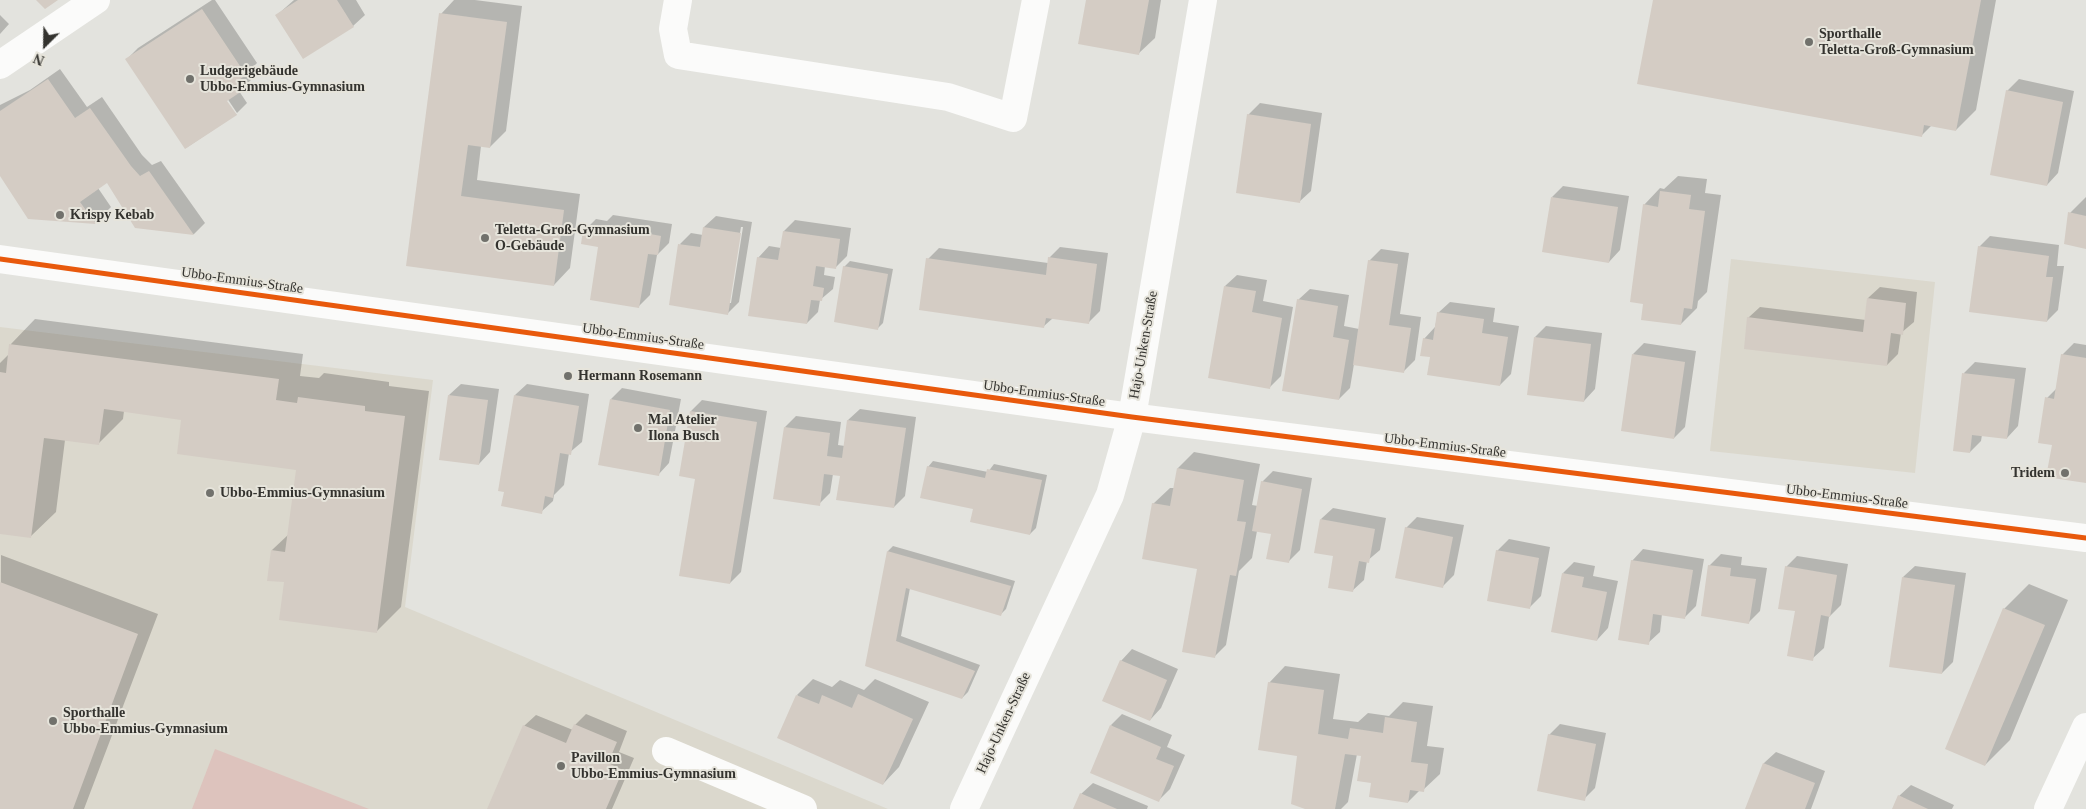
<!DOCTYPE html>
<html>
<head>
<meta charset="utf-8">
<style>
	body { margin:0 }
	#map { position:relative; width:2086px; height:809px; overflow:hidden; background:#e3e3de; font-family:Georgia,serif }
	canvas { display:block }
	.north { position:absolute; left:20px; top:20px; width:50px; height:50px; -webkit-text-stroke:4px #e6e4db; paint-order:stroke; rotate:203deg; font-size:14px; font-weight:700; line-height:20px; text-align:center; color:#34332f }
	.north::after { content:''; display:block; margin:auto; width:18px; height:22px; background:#34332f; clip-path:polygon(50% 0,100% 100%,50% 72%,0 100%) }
</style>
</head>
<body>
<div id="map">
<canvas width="2086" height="809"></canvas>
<div class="north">N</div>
</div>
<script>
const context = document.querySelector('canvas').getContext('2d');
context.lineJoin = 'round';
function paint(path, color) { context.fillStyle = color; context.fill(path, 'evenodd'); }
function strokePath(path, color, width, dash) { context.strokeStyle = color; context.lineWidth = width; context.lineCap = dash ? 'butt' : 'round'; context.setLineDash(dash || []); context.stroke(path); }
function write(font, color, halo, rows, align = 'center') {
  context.font = font + ' Georgia,serif'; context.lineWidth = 4; context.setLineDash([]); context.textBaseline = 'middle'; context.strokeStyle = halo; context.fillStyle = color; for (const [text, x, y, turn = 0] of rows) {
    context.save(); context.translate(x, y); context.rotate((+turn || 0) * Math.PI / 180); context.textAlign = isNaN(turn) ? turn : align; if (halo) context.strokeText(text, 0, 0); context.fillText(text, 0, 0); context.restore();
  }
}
const built = new Path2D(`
	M1731,259l204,23 -20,191 -205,-22z
	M0,327l433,53 -28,227 483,202h-888z`);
const green = new Path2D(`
	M215,749l154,60h-177z`);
const shadow = new Path2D(`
	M212,0h3l42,63 -9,9 4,7 -13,12 8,12 -10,10 -12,-18 -2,1 11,18h3l-51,34 -59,-89 11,-11z
	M294,0h62l9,15 -12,11 -49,31 -27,-42z
	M454,0h21l47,6 -16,125 -16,16 -9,-1 -4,34 103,14 -10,74 -16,17 -147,-20 34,-251z
	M1088,0h73l-6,38 -17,16z
	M1654,0h342l-20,110 -20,20 -24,-5 -11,11z
	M0,15l9,9 -9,10z
	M60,69l27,38 15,-10 40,58 10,10 9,-4 44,62 -11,11 -58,-7 -29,-46 -9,7 13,19 -16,16 -95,-49v-69l30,-15z
	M2019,79l55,12 -16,82 -11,12 -40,-94z
	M1260,103l62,10 -11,78 -12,11 -51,-87z
	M1678,176l29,3 -2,14 16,2 -14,97 -9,9 -1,7 -16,16 -37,-21v-98l16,-17 4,1z
	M1563,186l66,10 -9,54 -11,12 -57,-65z
	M2086,197v50l-16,-34z
	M613,215l59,9 -3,19 -12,12 -7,40 -11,11 -39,-60 -15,-16 11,-11 11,2z
	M716,216l36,6 -13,80 -12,12 -47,-70 11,-11 12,2 1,-8zM741,227h2l-12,76h-3z
	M795,220l56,8 -4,28 -11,11 -11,-1 -1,9 11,2 -2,12 -13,11 -2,12 -11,11 -49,-65 11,-12 12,2 3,-17z
	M1990,236l69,9 -2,21h7l-6,44 -11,11 -68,-74z
	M1060,247l48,6 -8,58 -12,12 -35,-5 -9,8 -116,-67 11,-11 109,15 1,-5z
	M1381,249l28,4 -9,61 21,3 -6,43 -11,11 -50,-7 -4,24 -11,11 -41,-99 12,-11 39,6 -5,31 15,3 10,-68z
	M850,261l43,8 -10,54 -5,5 -34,-61z
	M1237,275l30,5 -4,21 30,6 -12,69 -12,12 -44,-102z
	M1880,287l37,5 -3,30 -13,11 -3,21 -11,11 -139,-47 12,-11 106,13 2,-22z
	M1450,302l45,6 -2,14 26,4 -8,48 -11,11 -69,-29 -7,-17 11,-12 3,-14z
	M35,319l268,35 -3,22 19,2 5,-5 65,9v4l40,5 -28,216 -25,25 -91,-51 -13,-31 17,-16 8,-65 -114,-50 -59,-8 -1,8 -25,25 -33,-4 -9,72 -25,24 -31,-4v-169l10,-10 1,-9z
	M1546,326l56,7 -7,56 -11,12 -49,-64z
	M1644,343l52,8 -11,76 -11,11 -41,-84z
	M2074,343l12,2v137l-33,-38 -6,-46 10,-10 5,-33z
	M1975,362l51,6 -8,58 -11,12 -25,-3 -1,6 -11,11 -6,-79z
	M461,384l38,5 -9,63 -11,12 -30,-69z
	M527,384l62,10 -7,48 -13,11 -5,32 -10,10 -1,6 -12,11 -26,-117z
	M622,388l59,11 -12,64 -11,12 -47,-76z
	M702,400l65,11 -26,161 -11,11 -34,-105 -5,-67z
	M860,409l56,8 -11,79 -11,11 -53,-32 -8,-1 -3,19 -11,11 -34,-77 11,-11 45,6 -3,23 7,1 3,-26z
	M1194,452l66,12 -8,41 6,1 4,-24 11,-11 39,7 -12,72 -11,11 -17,-28 -15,-2 -5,27 -13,13 -13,74 -12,12 -16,-89 -45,-64 17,-16h5l3,-20z
	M933,461l55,11 6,-8 53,11 -11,53 -6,6 -102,-67z
	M1333,508l53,10 -6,32 -13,11 -3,19 -12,11 -17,-36 -14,-36z
	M1417,517l47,8 -10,50 -11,11 -37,-58z
	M1509,539l41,8 -9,49 -12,12 -32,-57z
	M893,546l122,35 -9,28 -6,6 -90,-27 -9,48 79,29 -12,27 -6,6 -95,-33 21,-114z
	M1643,549l61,10 -8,47 -12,12 -22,-4 -2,18 -12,11 -16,-82z
	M1721,554l21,3 -1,8 26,3 -7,43 -11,11 -40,-56z
	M1,555l157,59 -74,195h-84z
	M1797,556l51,8 -7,41 -12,12 -5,31 -12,11 -16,-49 -10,-43z
	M1574,562l21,4 -2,10 25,5 -10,47 -11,12 -34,-67z
	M1915,566l51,7 -13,89 -11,11 -39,-96z
	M2029,584l39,16 -58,140 -25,25 19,-156z
	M1132,649l46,20 -17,39 -11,12 -29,-59z
	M1285,666l55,8 -7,45 25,3 10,-9 21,3 14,-14 30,4 -6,40 17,2 -4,26 -17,16h-3l-12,12 -36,-20 -10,-27 -5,-1 -9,48 -7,7h-32l-10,-54 -30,-72z
	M813,679l19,8 8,-7 24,10 11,-11 54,23 -30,65 -16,17 -86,-89z
	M586,714l41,17 -8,21 15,6 -22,51h-123l35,-83 12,-11 37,15 2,-5z
	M1122,714l50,21 -5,12 18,8 -15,34 -12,12 -47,-76z
	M1560,724l46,9 -11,55 -11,11 -35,-64z
	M1776,752l49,19 -14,38h-64l17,-46z
	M1093,783l55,23 -1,3h-72l6,-15z
	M1911,785l43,20 -2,4h-58l5,-13z`);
const building = new Path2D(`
	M36,0h22l-13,9z
	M298,0h39l17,27 -51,32 -28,-44z
	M1086,0h63l-10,55 -61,-11z
	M1653,0h328l-25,131 -32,-6 -2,12 -285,-53z
	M202,9l44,66 -10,7 6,9 -15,10 10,14 -52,34 -60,-90z
	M439,13l68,9 -17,126 -22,-3 -7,51 103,14 -10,76 -148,-20z
	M48,79l27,39 15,-10 41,58 9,10 9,-5 45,64 -59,-7 -28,-45 -27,19 16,22 -68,-5 -28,-43v-65z
	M2006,90l57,12 -16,84 -57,-11z
	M1247,114l64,10 -11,79 -64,-10z
	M1660,191l31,4 -2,14 16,2 -13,98 -8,-1 -3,17 -40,-5 2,-16 -13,-2 13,-98 15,3z
	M1551,197l67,10 -9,56 -67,-11z
	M2068,212l18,4v33l-22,-5z
	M601,225l60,11 -3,19 -10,-1 -9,54 -49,-8 8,-53 -17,-3 2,-14 17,2z
	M703,227l38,6 -13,82 -59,-10 9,-61 22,3z
	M783,231l57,8 -4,30 -20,-3 -3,20 11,2 -2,13 -11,-1 -4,24 -59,-8 9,-59 21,3z
	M1978,246l71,10 -3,21h7l-6,45 -78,-10z
	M1048,257l49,7 -8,60 -43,-6 -2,10 -125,-18 7,-52 120,17z
	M1368,260l30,4 -9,61 22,3 -7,45 -51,-8z
	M843,266l45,8 -10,56 -44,-8z
	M1224,286l32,5 -4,21 30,6 -12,71 -62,-11z
	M1867,298l39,5 -3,32 -12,-2 -4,33 -143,-17 3,-32 116,15z
	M1297,299l41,7 -5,31 16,3 -10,60 -57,-9z
	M1437,312l47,7 -2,14 26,4 -8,49 -73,-11 3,-18 -10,-1 3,-18 10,2z
	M1534,337l57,7 -7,58 -57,-7z
	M9,344l270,35 -3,21 21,3 1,-6 67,9v5l40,5 -28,217 -98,-13 5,-38 -17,-1 4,-31 14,2 11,-82 -119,-16 4,-34 -77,-11 -5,36 -55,-7 -13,100 -31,-4v-162l6,1z
	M1632,354l53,8 -11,77 -53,-8z
	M2061,354l25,4v125l-40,-6 6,-32 -14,-2 7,-46 9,2z
	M1962,373l53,6 -8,60 -35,-4 -2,18 -17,-2z
	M448,395l40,5 -9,65 -40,-5z
	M514,395l65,11 -8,49 -11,-2 -7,45 -8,-2 -3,18 -41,-8 3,-14 -6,-1z
	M610,399l60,11 -11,66 -61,-11z
	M690,411l67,11 -27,162 -51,-8 16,-97 -16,-3z
	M847,420l59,8 -12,80 -58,-8 4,-24 -16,-2 -4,32 -47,-7 11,-72 46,6 -3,23 15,2z
	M927,466l58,12 2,-9 55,11 -12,55 -60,-13 3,-13 -53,-11z
	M1177,468l67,12 -7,41 9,1 -10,54 -6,-1 -15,83 -33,-6 15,-83 -55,-10 10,-56 18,3z
	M1261,481l41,8 -13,74 -23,-4 5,-25 -19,-3z
	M1320,519l55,10 -6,34 -10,-2 -6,31 -25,-4 5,-32 -19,-3z
	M1405,527l48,10 -10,51 -48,-10z
	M1496,550l43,8 -9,51 -43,-8z
	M887,551l124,35 -10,30 -95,-28 -10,53 79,30 -13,28 -97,-33z
	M1631,560l62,10 -8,49 -32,-5 -4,31 -31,-5z
	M1708,565l23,3 -1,8 26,3 -7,45 -48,-8z
	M1785,566l52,9 -7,42 -9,-2 -8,46 -26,-5 8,-45 -17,-2z
	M1562,573l22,4 -2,10 25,5 -10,49 -46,-9z
	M1902,577l53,8 -13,89 -53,-7z
	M0,582l138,52 -65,175h-73z
	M2003,608l42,17 -60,141 -40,-17z
	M1120,660l47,20 -17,41 -48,-20z
	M1268,682l56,8 -6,44 30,5 2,-11 33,5 2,-16 32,5 -6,40 17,2 -4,28 -14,-2 -2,13 -39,-6 2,-14 -14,-2 4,-25 -16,-2 -10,55h-30l-14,-5 6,-48 -39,-6z
	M858,694l55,25 -30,66 -106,-47 19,-43 23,9 3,-9 30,13z
	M574,724l43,18 -9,21 15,7 -17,39h-119l36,-84 43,18z
	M1110,725l51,22 -5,12 18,7 -15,36 -69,-29z
	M1548,734l48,10 -11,57 -48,-10z
	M1763,763l52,20 -10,26h-60z
	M1080,793l37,16h-44z
	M1898,795l30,14h-36z`);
const minor = new Path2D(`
	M678,0l-5,29 5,26 270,42 65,21 23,-118
	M0,65l96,-65
	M666,751l137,58
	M964,809l146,-314 22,-78 71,-417
	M2048,809l38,-82`);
const major = new Path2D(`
	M0,259l1132,158 954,121`);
const cycleway = new Path2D(`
	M0,259l1132,158 954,121`);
const markers = [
	[1809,42,5,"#71716c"],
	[190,79,5,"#71716c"],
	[60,215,5,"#71716c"],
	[485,238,5,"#71716c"],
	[568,376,5,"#71716c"],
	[638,428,5,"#71716c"],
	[2065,473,5,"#71716c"],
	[210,493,5,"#71716c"],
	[53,721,5,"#71716c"],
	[561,766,5,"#71716c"]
];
const poiNames = [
	["Sporthalle",1819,34],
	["Teletta-Groß-Gymnasium",1819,50],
	["Ludgerigebäude",200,71],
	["Ubbo-Emmius-Gymnasium",200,87],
	["Krispy Kebab",70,215],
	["Teletta-Groß-Gymnasium",495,230],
	["O-Gebäude",495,246],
	["Hermann Rosemann",578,376],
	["Mal Atelier",648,420],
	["Ilona Busch",648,436],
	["Tridem",2055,473,"right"],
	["Ubbo-Emmius-Gymnasium",220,493],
	["Sporthalle",63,713],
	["Ubbo-Emmius-Gymnasium",63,729],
	["Pavillon",571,758],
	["Ubbo-Emmius-Gymnasium",571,774]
];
const streetNames = [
	["Ubbo-Emmius-Straße",242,281,8],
	["Ubbo-Emmius-Straße",643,337,8],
	["Hajo-Unken-Straße",1144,345,-80],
	["Ubbo-Emmius-Straße",1044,394,8],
	["Ubbo-Emmius-Straße",1445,446,7],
	["Ubbo-Emmius-Straße",1847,497,7],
	["Hajo-Unken-Straße",1004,723,-65]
];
paint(built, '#dbd8cd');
paint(green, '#ddc3bd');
paint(shadow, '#0003');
paint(building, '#d4ccc4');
strokePath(minor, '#fbfbfa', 28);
strokePath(major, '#fbfbfa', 28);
strokePath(cycleway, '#e8590c', 5);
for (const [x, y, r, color] of markers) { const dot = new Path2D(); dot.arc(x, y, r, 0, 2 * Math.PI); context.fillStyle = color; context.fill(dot); strokePath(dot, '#e6e4db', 2); }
write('bold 14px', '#34332f', '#e6e4db', poiNames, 'left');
write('14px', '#34332f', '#e6e4db', streetNames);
</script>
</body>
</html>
